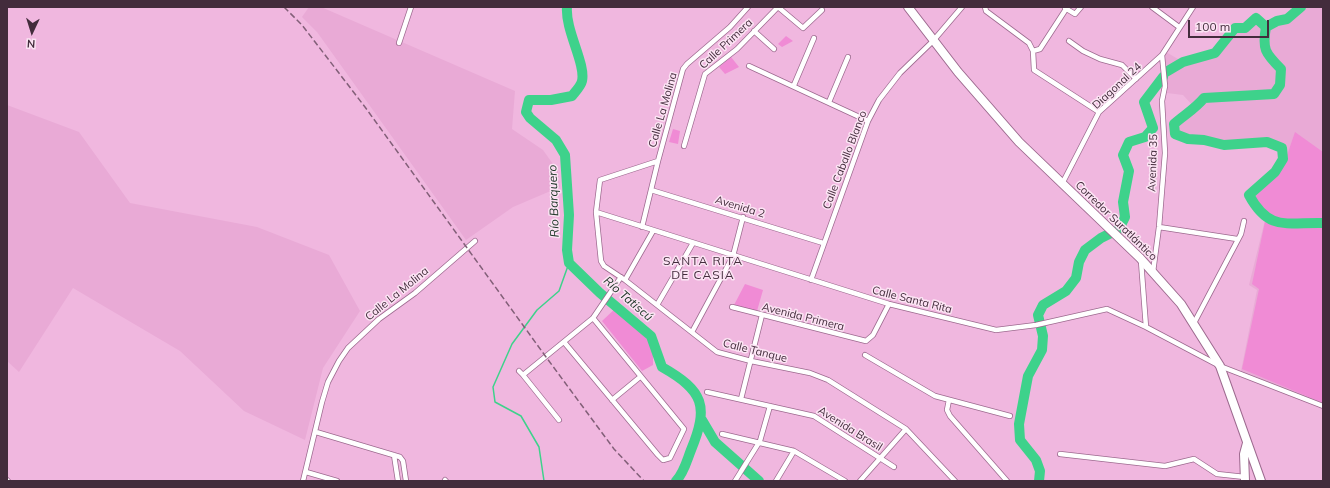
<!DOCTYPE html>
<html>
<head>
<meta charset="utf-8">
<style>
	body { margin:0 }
	#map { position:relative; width:1330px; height:488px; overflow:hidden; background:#f0b7df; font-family:Mulish,sans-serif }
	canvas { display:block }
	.frame { position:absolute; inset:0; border:8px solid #432c3c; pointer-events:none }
	.north { position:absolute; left:12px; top:12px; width:40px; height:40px; -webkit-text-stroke:3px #fce4f4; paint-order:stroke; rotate:184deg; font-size:11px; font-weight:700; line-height:16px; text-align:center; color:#432c3c }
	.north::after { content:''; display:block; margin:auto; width:14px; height:18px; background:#432c3c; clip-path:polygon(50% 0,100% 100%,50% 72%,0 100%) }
	.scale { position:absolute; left:1188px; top:20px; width:81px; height:18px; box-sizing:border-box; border:2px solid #432c3c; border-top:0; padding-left:5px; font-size:12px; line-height:14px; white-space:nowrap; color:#432c3c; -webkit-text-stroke:3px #fce4f4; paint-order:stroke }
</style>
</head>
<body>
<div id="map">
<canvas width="1330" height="488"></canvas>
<div class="frame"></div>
<div class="north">N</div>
<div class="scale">100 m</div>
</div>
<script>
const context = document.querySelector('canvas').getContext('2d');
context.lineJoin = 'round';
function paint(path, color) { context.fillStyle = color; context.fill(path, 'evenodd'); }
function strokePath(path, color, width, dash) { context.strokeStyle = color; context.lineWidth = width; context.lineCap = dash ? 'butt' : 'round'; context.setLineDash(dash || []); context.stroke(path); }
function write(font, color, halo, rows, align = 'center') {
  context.font = font + ' Mulish,sans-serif'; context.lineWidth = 3; context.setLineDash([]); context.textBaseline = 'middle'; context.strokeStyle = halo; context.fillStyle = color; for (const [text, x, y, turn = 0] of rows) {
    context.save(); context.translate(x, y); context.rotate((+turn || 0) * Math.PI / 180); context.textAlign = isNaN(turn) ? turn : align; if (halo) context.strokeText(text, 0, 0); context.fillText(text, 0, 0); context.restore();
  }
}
const built = new Path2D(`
	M309,7h12l194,84 -3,38 31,21 15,21 2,16 -47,20 -47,33 -149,-208 -15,-15z
	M1301,7h22v397l-82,-33 16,-81 -8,-5 17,-69 -9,-7 -6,-14 24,-23 9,-12 -1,-12 -15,-6 -44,2 -36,-5 -12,-6 -2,-9 21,-16 -12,-13 -16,-2v-23l-4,-14 3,-4 17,10 32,-9 20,-25h10l11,-10 10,9 21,-8z
	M7,105l72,27 51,71 127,24 72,28 31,56 -37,57 -18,72 -61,-29 -64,-60 -107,-63 -54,84 -12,-11z`);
const green = new Path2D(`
	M786,36l7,5 -11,6 -4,-3z
	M731,57l8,10 -14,7 -6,-7z
	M673,129l7,2 -2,13 -9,-2z
	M1295,132l28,20v251l-81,-34 17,-80 -7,-5 15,-72 -12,-15 24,-26 6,-10z
	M745,284l18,6 -6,21 -23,-6z
	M618,306l35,27v32l-11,6 -40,-50z`);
const stream = new Path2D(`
	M544,481l-5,-34 -18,-31 -26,-14 -2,-15 19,-43 25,-34 22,-19 10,-28`);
const river = new Path2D(`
	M567,7c-2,23 19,57 15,74 -1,5 -7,11 -10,15l-21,4h-22l-3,12 4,6 26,22 9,15 4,60 -2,35 2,13 31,30 51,43 11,31c42,24 47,39 29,83 -4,10 -7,23 -15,31
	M1301,7l-14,12 -10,2 -11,6c-4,22 -1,26 15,42l-1,16 -6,9 -70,4c-9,11 -20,17 -30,26l1,10 13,5 16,1 20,5 43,-3 15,6 1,11 -8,13 -26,23c20,37 38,27 74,28
	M1166,72l17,-10 32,-9 20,-25h10l11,-10 10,9
	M702,420l13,22 44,39
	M1039,481l1,-10 -4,-11 -16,-20 -1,-16 9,-48 14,-26 1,-14 -5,-21 5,-10 23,-14 10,-13 3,-16 6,-12 16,-12 18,-9 6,-12 -2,-15 6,-31 -6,-16 6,-13 16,-5 8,-9 -9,-26 19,-25`);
const street = new Path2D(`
	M748,7l-18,20 -43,37 -4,5 -25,92 -58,19 -4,32 5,49 3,5 21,14 92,72 34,9 59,12 18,7 78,49 49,52
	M778,7l25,21 19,-18
	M985,7l1,4 43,32 4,8 1,19 65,42
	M1152,7l27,20
	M1065,8l10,6 6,-7
	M754,31l20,18
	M1069,41l14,10 17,8 22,6 14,14
	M399,43l12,-36
	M1033,51l7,-2 26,-40
	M749,66l119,55
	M794,85l20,-47
	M829,102l19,-45
	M684,146l21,-72 32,-25 41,-42
	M1062,184l37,-72 63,-57 31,-48
	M651,190l172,53
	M596,212l293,92 107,26 40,-5 71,-16 39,18 74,39 103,40
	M642,227l16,-66
	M1159,227l78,12
	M1141,261l5,66
	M1153,272l6,-45 6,-74 -3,-52 3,-15 -3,-31
	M625,280l28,-49
	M811,280l57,-159 11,-21 21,-27 33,-32 29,-34
	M657,305l36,-62
	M732,307l134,34 7,-6 16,-31
	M1194,323l47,-89 3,-13
	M692,332l41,-76 10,-39
	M564,342l94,113 5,5 7,-2 14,-29 -91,-111
	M865,355l70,41 75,20
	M519,371l4,4
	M707,392l107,24 80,51
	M741,399l21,-84
	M612,400l28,-23
	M949,400l-2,10 3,6 57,65
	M559,420l-36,-45 70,-57 28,-41
	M316,432l84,25 3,4 3,20
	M722,434l72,17 51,30
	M1060,454l105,12 29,-7 23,15 28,3
	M394,455l4,26
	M306,472l31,9
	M7,480l1,1
	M445,480l1,1
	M303,481l19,-79 6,-20 11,-21 9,-13 31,-29 36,-26 60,-52
	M735,481l25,-40 10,-35
	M776,481l18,-30
	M860,481l46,-52`);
const primary = new Path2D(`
	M908,7l50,65 61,70 121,116 41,46 39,62 41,115
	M1245,481l-1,-27 3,-11`);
const rail = new Path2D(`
	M284,7l18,18 63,82 181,250 68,92 30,32`);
const streetNames = [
	["Calle Primera",726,44,-43],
	["Diagonal 24",1117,86,-43],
	["Calle La Molina",663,110,-74],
	["Calle Caballo Blanco",845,160,-69],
	["Avenida 35",1153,163,-88],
	["Avenida 2",740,207,17],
	["Corredor Suratlántico",1116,221,44],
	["Calle La Molina",397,294,-39],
	["Calle Santa Rita",912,300,14],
	["Avenida Primera",803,317,14],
	["Calle Tanque",755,351,14],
	["Avenida Brasil",850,429,32]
];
const waterNames = [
	["Río Barquero",554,201,-92],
	["Río Tatiscú",628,299,41]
];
const neighbourhoodNames = [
	["SANTA RITA",703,261],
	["DE CASIA",703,275]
];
paint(built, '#e9aad6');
paint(green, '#f08bd5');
strokePath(stream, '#3ed28b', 1.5);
strokePath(river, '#3ed28b', 10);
strokePath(street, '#9d6a8f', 6);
strokePath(primary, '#9d6a8f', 10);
strokePath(street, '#fff', 4.5);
strokePath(primary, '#fff', 8);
strokePath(rail, '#825f78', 1.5, [6, 3]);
write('11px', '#432c3c', '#fce4f4', streetNames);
write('italic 12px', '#203729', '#fce4f4', waterNames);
context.letterSpacing = '1px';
write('12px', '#432c3c', '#fce4f4', neighbourhoodNames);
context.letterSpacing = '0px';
</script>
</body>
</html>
